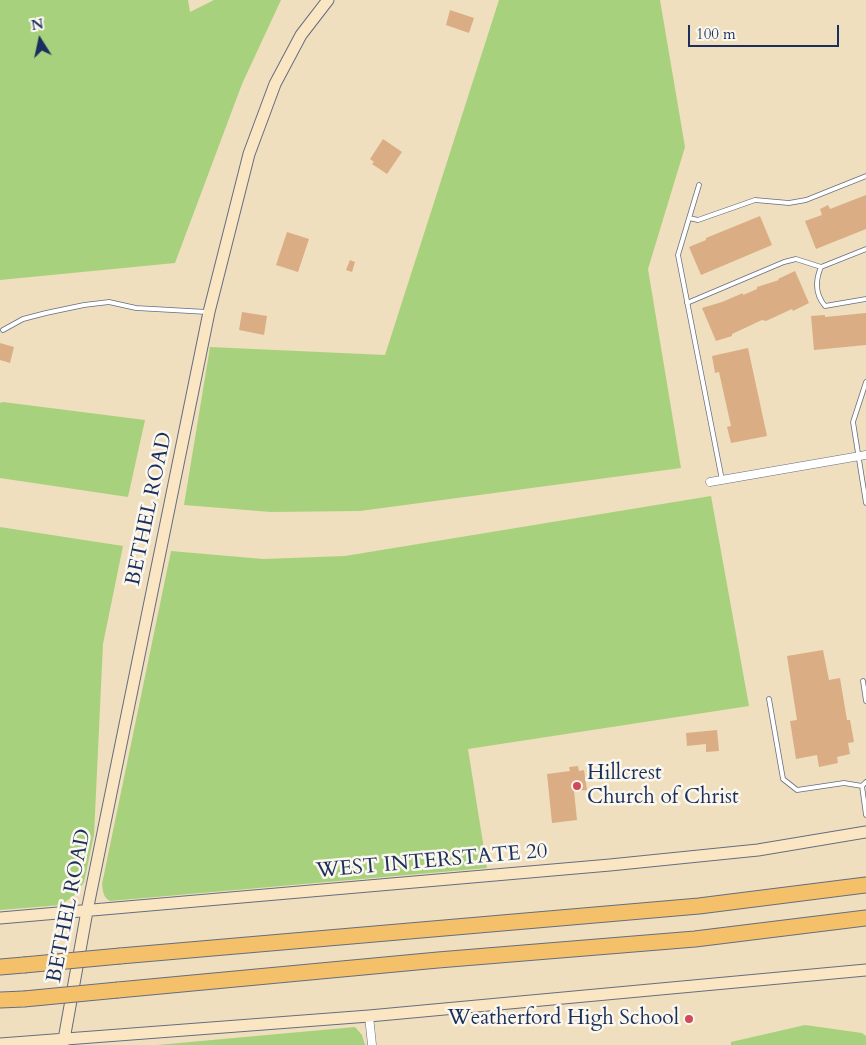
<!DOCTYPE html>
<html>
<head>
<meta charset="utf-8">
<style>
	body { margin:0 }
	#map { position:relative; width:866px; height:1045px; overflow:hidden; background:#efdfbe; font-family:Cardo,serif }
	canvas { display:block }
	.north { position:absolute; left:15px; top:15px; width:50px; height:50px; -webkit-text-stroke:4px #fbf7ec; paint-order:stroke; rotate:350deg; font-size:14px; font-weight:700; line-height:20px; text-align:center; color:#1b2f5e }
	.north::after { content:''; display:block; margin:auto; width:18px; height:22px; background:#1b2f5e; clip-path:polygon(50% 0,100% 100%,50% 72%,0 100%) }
	.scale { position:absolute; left:688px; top:25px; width:151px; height:22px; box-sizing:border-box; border:2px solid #1b2f5e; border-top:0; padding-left:6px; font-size:15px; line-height:18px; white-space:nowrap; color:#1b2f5e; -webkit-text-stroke:4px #fbf7ec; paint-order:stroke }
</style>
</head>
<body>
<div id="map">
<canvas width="866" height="1045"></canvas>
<div class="north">N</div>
<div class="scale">100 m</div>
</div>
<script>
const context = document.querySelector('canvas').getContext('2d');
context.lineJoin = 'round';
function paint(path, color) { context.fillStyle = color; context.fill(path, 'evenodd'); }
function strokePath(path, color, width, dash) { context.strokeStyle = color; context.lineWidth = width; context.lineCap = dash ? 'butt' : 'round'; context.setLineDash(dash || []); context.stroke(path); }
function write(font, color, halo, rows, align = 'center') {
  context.font = font + ' Cardo,serif'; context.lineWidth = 5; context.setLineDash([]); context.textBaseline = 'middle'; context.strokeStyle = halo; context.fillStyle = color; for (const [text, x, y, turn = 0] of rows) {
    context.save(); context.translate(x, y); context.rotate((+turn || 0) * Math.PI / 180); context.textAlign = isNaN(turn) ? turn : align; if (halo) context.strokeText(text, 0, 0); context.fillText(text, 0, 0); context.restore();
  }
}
const green = new Path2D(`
	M0,0h188l2,12 24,-12h67l-39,84 -67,179 -175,17z
	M499,0h161l25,147 -37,122 33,199 -321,43 -89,1 -87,-7 26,-158 175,8z
	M3,402l142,18 -17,77 -128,-19v-75z
	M711,496l38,210 -281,43 19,119 -377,33c-7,-4 -7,-9 -8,-17l69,-333 92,8 82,-3z
	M0,527l123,19 -20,98 -9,191 -10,47 -8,12 -15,11 -61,5z
	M805,1025l57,8 4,3v9h-135v-3z
	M355,1027l7,8 3,10h-208z`);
const building = new Path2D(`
	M450,10l24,8 -5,15 -23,-8z
	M383,139l19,13 -15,22 -15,-10 2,-2 -4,-3z
	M866,195v34l-50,20 -11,-28 17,-6 -2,-6 8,-4 2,4z
	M760,216l12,29 -71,30 -12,-28 17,-7v-2z
	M287,232l22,7 -11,33 -22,-7z
	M350,260l5,2 -3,10 -6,-2z
	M795,271l14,32 -16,8 -1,-2 -26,12 -4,-1 -30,14v2l-16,5 -14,-33 20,-6 21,-9v2l14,-6v-2l22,-7 -1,-1z
	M242,312l25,4 -3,19 -25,-5z
	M866,313v32l-52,5 -3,-34 14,-1v2z
	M0,343l14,4 -4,16 -10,-3z
	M748,348l19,88 -36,7 -4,-16 4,-1 -12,-54 -4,1 -3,-17z
	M823,650l6,30 11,-2 7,42h3l4,22 -6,1 2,11 -13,3 1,6 -19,4 -2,-12 -21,4 -6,-38 7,-1 -10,-64z
	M717,730l2,21 -13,1v-8l-19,2 -1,-13z
	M578,766l1,5 5,-1 3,20 -13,1 3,29 -25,3 -5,-49 23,-3 -1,-4z`);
const lane = new Path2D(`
	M699,185l-21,70 44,225
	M689,218l9,2 57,-20 34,3 17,-3 60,-24
	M866,249l-45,18c-6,14 -6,27 4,39l41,-7
	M687,303l97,-41 12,-3 25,8
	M3,330l20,-11 23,-6 38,-8 25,-3 27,6 71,4
	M866,382l-13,40 13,81
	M863,681l3,20
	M769,699l14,80 14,11 47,-7 18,3
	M866,782l-4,4 4,29`);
const street = new Path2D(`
	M710,482l156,-27
	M369,1016l3,29`);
const secondary = new Path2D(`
	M0,918l610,-53 148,-15 108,-18
	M0,1044l369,-28 497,-46
	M63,1045l24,-134 122,-599 40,-158 26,-70 26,-49 27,-35`);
const highway = new Path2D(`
	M120,956l579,-50 167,-21
	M0,967l24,-2
	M118,990l320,-30 257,-21 171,-21
	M0,1000l24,-1`);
const highwayBridge = new Path2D(`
	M24,965l96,-9
	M24,999l94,-9`);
const markers = [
	[577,786,5,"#d1495b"],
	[689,1019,5,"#d1495b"]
];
const streetNames = [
	["BETHEL ROAD",150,509,-78],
	["WEST INTERSTATE 20",432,862,-5],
	["BETHEL ROAD",70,906,-79]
];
const poiNames = [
	["Hillcrest",587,774],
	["Church of Christ",587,798],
	["Weatherford High School",679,1019,"right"]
];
paint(green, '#a8d17d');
paint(building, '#dbad84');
strokePath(lane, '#656d80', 5.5);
strokePath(street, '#656d80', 9);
strokePath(secondary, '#656d80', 13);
strokePath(highway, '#656d80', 17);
strokePath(lane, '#fff', 4);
strokePath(street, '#fff', 8);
strokePath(secondary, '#fbe6c3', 11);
strokePath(highway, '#f4c16a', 15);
strokePath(highwayBridge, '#656d80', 17, []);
strokePath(highwayBridge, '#f4c16a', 15);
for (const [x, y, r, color] of markers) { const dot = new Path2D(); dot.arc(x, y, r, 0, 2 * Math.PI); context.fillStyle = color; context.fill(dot); strokePath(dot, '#fbf7ec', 2); }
write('21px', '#1b2f5e', '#fbf7ec', streetNames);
write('21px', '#1b2f5e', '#fbf7ec', poiNames, 'left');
</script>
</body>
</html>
